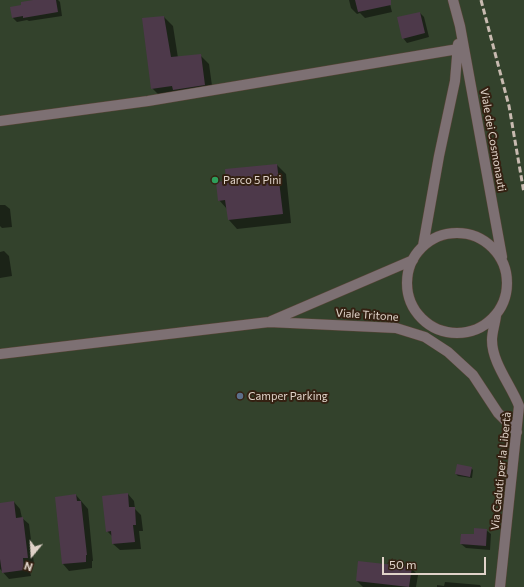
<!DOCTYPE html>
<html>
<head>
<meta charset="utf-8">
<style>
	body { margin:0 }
	#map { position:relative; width:524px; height:587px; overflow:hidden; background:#3e2a1b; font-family:Commissioner,sans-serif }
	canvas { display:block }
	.north { position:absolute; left:12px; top:535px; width:40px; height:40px; -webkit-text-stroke:3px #342112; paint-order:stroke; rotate:198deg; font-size:11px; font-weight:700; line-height:16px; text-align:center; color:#e0d3c9 }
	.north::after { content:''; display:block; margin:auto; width:14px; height:18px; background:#e0d3c9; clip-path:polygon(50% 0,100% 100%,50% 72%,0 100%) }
	.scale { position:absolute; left:382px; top:557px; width:104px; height:18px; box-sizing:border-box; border:2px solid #e0d3c9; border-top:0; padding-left:5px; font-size:12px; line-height:14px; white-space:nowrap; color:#e0d3c9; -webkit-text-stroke:3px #342112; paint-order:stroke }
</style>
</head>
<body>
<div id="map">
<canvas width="524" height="587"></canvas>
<div class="north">N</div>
<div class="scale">50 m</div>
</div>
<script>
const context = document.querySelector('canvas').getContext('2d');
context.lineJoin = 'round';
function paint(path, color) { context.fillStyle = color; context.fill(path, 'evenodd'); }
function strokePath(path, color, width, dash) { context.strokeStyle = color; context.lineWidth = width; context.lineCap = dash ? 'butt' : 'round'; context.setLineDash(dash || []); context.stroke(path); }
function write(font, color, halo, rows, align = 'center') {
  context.font = font + ' Commissioner,sans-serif'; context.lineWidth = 4; context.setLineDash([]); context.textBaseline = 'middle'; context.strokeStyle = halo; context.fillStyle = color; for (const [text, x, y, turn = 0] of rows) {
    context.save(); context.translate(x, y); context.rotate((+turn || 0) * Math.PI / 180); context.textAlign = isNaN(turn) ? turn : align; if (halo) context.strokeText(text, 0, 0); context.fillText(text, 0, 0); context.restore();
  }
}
const green = new Path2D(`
	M0,0h524v587h-524z`);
const shadow = new Path2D(`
	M39,0h19l2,2 2,14 -33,5 -2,-1 -10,2 -5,-5 10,-11z
	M349,0h40l3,12 -27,6 -5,-5 -3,1 -6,-6z
	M420,13l4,4 5,20 -22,6 -4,-5z
	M164,17l9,9 5,32 22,-3 9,9 4,29 -52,4 -9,-9z
	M277,165l9,9 5,49 -54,6 -8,-9 -2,-11 -8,-9 8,-19z
	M0,205h5l5,4 2,18 -10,1 -2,-2z
	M4,251l5,5 3,20 -12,2v-26z
	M471,468l2,2 -1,8 -14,-2 -2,-2z
	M128,494l6,7 1,8 6,6 2,16h-4l2,18 -21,1 -7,-6 -1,-8 -5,-5z
	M76,495l12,14 5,52h-1v7l-23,3 -6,-7z
	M14,502l6,7 2,9 7,6 5,40 -5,1 2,11 -22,3 -9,-10v-65z
	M486,530l5,4 -1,16 -24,-2 -5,-4z
	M411,568l7,7 -2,12h-53l-6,-6z
	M445,582l35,3 1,2h-44v-2l7,1z`);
const building = new Path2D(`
	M33,0h23l2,12 -35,6v-2l-11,2 -2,-11 11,-2v-3z
	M355,0h36v5l-33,7z
	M420,12l5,21 -23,6 -5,-22z
	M164,16l7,41 30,-3 4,31 -32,5 -1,-4 -21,3 -9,-71z
	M277,164l6,50 -55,6 -3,-20 -7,1 -2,-19 10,-1 -1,-12z
	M457,464l15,3 -2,10 -15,-3z
	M128,493l1,14h6l1,18h-3l2,17 -23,2 -1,-13 -5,1 -4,-36z
	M76,494l1,7h4l6,54h-1v7l-24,2 -7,-67z
	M14,501l2,17 7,-1 5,41h-5l1,12 -22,3 -2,-14v-56z
	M474,528l13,1 -1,17 -26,-2 1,-10h13z
	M358,561l54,6 -3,20 -53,-6z`);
const minor = new Path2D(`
	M453,0l7,26 42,231
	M0,121l148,-20 310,-52
	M407 283a50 50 0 1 1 100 0a50 50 0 1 1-100 0Z
	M423,246l16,-90 16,-75 3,-37
	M496,316c-1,8 -4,16 -4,24 0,23 19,45 27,66l-19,181
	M271,321l142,-61
	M0,354l269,-32 127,6 29,9 23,15 25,23 25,38 19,19`);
const rail = new Path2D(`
	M481,0l28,106 15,87`);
const markers = [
	[215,180,4,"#2e9e5b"],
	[240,396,4,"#5c6f8a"]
];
const streetNames = [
	["Viale dei Cosmonauti",493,140,80],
	["Viale Tritone",367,315,4],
	["Via Caduti per la Libertà",501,471,-84]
];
const poiNames = [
	["Parco 5 Pini",223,180],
	["Camper Parking",248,396]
];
paint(green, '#33422c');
paint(shadow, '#0007');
paint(building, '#4d394a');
strokePath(minor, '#584537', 11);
strokePath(minor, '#7d7073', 10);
strokePath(rail, '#c8bab0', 3, [6, 3]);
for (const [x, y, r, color] of markers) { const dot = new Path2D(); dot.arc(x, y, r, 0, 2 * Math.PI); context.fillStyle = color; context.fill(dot); strokePath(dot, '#342112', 1.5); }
write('11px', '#e0d3c9', '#342112', streetNames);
write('11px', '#e0d3c9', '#342112', poiNames, 'left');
</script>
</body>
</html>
